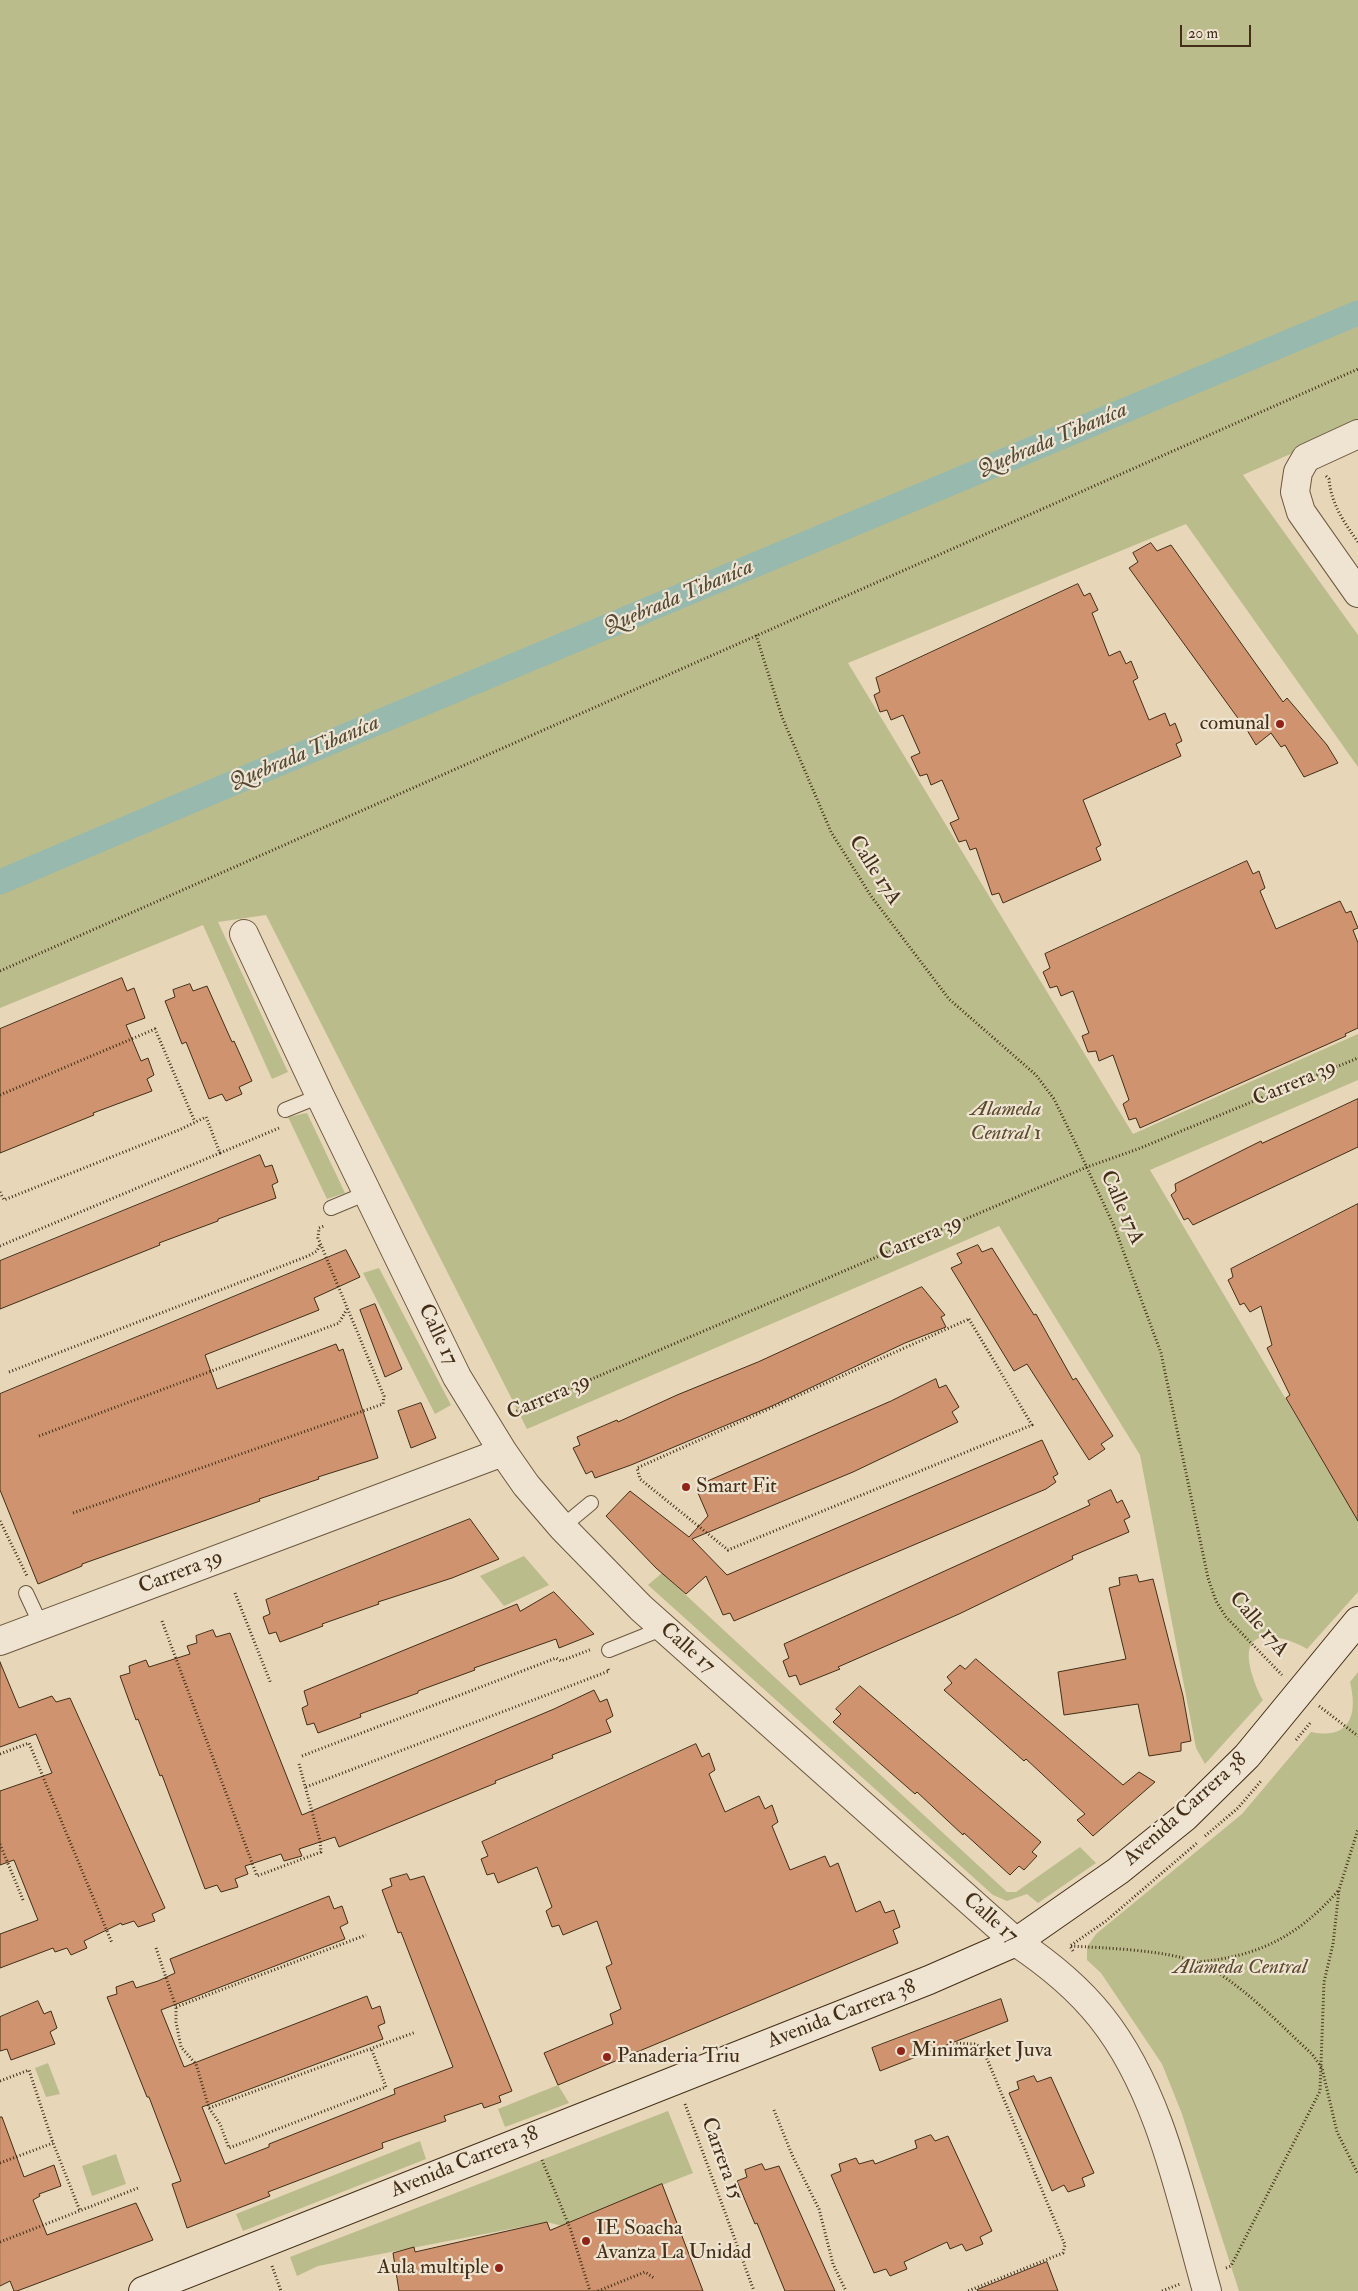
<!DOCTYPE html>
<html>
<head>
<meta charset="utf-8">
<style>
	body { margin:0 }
	#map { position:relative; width:1358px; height:2291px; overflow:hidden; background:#e7d6b8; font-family:"IM FELL Double Pica",serif }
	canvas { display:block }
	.scale { position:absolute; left:1180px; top:25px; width:71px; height:22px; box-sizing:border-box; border:2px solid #422e17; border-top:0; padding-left:6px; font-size:15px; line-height:18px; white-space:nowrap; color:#422e17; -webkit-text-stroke:4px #efe4d1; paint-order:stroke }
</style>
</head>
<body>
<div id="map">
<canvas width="1358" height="2291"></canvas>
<div class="scale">20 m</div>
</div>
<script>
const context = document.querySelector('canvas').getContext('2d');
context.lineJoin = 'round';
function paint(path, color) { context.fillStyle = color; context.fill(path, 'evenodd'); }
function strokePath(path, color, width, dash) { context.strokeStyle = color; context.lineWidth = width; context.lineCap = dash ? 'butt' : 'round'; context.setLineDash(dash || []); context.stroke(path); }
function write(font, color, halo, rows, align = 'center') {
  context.font = font + ' "IM FELL Double Pica",serif'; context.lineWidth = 4.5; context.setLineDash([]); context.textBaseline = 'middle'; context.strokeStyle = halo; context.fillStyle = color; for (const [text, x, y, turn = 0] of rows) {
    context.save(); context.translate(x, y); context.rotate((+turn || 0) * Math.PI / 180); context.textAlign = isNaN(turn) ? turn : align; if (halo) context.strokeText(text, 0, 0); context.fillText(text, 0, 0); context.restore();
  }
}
const green = new Path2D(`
	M0,0h1358v424l-115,51 115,160v132l-172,-243 -338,139 285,471 225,-100v46l-208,90 208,351v71l-51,57c-12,-8 -50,-22 -57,-2 -5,13 6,42 13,53l-58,64 -9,-16 -56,-293 -141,-229 -472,203 -261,-514 -48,7 70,150 -16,7 -69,-154 -203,83z
	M307,1113l38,80 -18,6 -39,-82z
	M379,1268l72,137 -16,9 -72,-141z
	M524,1556l25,29 -45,21 -24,-30z
	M662,1573l345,319h9l64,-45 16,16 -58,40 -11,-9 -20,7 -14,-6 -345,-310z
	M1358,1672v619h-119l-57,-177 -20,-50 -61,-91 -14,-13v-13l9,-13 146,-120 69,-82c39,8 47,-17 39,-50z
	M48,2063l12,31 -14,3 -11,-29z
	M558,2085l11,18 -64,24 -7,-18z
	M668,2111l25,62 -115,45 -8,10 -23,-6 -229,44 -21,10 -7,-19z
	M420,2141l6,18 -183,72 -7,-17z
	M116,2154l10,30 -34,12 -10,-30z`);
const canal = new Path2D(`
	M0,882l264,-112 1094,-457`);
const building = new Path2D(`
	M1151,543l6,8 14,-6 112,157 4,-4 40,47 11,18 -34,14 -19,-32 -4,2 -10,-14 -15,12 -15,-25 -1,1 -111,-153 9,-6 -5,-9z
	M1078,584l6,12 6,-3 8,17 -6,3 17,43 11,-5 6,13 5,-3 7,17 -5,3 16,39 16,-7 5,13 5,-3 7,18 -6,3 5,12 -98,44 18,45 -5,3 5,12 -98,43 -4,-10 -7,2 -16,-47 -6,2 -4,-10 -7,2 -9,-19 9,-4 -17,-39 -11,5 -4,-11 -7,2 -9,-19 9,-4 -17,-38 -12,5 -4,-10 -7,2 -6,-17 6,-3 -4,-14z
	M1247,861l6,13 6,-3 6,17 -5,3 16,38 64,-28 6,12 5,-2 7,17 -5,2 5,13v85l-13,6 1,2 -206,92 -4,-10 -7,2 -6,-16 6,-4 -16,-45 -14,6 -3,-10 -8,1 -6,-16 7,-3 -16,-42 -12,5 -4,-10 -7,2 -7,-16 7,-4 -5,-14z
	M122,978l5,13 7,-3 11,30 -19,7 15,36 7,-3 6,17 -7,4 5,12 -59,22 1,2 -94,38v-124z
	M190,984l3,7 14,-5 25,56 2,-1 18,40 -13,6 3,7 -16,7 -4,-7 -13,5 -23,-57 -4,2 -17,-43 10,-4 -2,-7z
	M1358,1099v48l-165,78 -5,-7 -4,2 -13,-25 5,-4 -1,-7 86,-43 1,2z
	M260,1155l5,12 7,-2 6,17 -6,3 4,13 -58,21v2l-59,22 1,2 -160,64v-48z
	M1358,1204v317l-72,-123 4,-3 -23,-47 5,-3 -11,-39 -11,6 -6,-9 -4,2 -12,-25 5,-3 -2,-8z
	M978,1245l4,7 10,-4 42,67 2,-1 37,66 3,-2 37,58 -12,8 4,5 -16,11 -62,-96 -13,7 -63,-103 11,-5 -5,-9z
	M346,1250l14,27 -46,21 5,12 -114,45 12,34 119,-45 3,7 4,-2 35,109 -60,19 1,2 -60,20 1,2 -178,63v2l-44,18 -38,-94v-96z
	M922,1287l23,28 -4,2 5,10 -41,16 -133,63 -141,59 -36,13 -3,-7 -6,3 -13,-26 7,-3 -3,-8 40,-17 1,2 59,-27 81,-33z
	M375,1304l27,65 -17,8 -25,-67z
	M936,1379l3,9 7,-3 13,22 -7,5 6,10 -105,50 -161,67 35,36 315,-135 16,34 -5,3 3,5 -10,7 -312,132 -4,-8 -7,2 -17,-39 -20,18 -30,-26 -50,-52 24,-25 59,46 19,-21 -10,-23 6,-3 -1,-7 188,-82z
	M421,1403l15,35 -25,10 -13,-37z
	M1111,1490l6,13 5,-3 8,17 -6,3 5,12 -57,24 1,3 -114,55 -121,53 2,2 -40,16 -4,-10 -7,2 -6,-16 6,-3 -5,-14 306,-139 -2,-4z
	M470,1519l29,40 -47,19 -74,24 1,2 -57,20 1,2 -43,16 -4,-10 -7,2 -6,-17 7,-3 -4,-14z
	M1137,1575l2,7 14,-3 30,117 8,45 -10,2v8l-32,5 -11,-52 -74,11 -6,-43 68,-13 -17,-71 11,-3 -1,-7z
	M554,1592l40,42 -35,14 -3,-9 -82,29 1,2 -57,21v2l-58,21 1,3 -43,16 -4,-10 -7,2 -5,-17 6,-3 -4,-14 213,-87 3,7z
	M213,1630l3,7 14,-4 72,182 252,-106 40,-19 6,12 7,-3 6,17 -7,4 5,12 -59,23 1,3 -58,23 1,2 -157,64 -4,-10 -36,12 3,7 -18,5 -3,-7 -36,12 3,8 -13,5 3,8 -17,5 -4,-7 -12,4 -43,-114 -2,1 -22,-57 -2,1 -16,-44 10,-3 -1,-7 17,-6 3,7 41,-13 -3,-8 10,-3 -1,-7z
	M976,1659l147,126 16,-13 16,10 -62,54 -16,-16 8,-6 -59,-55 -2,2 -80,-71 8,-7 -5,-6 13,-12 5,4z
	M0,1662l19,46 33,-12 4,6 14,-4 95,210 -13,6 3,7 -17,6 -4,-6 -12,4 -1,-2 -37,18 3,7 -16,7 -4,-7 -12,4 -2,-4 -53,20v-34l38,-14 -24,-60 -14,5v-74l52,-18 -16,-39 -36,13z
	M860,1686l181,156 -9,10 5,4 -13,14 -5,-4 -9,9 -46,-42 -1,2 -46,-43 -2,2 -82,-72 8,-8 -5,-5z
	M696,1744l6,13 7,-4 6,17 -6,4 16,38 34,-16 6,13 7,-4 6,17 -6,4 18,44 35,-14 5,11 8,-4 18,49 24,-11 5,12 9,-3 6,17 -7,3 5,13 -340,142 -14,-32 69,-29 -3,-10 11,-5 -15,-42 6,-3 -15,-43 -34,14 -4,-10 -7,2 -6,-16 6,-4 -15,-40 -39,16 -4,-10 -7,2 -6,-16 7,-3 -6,-14z
	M407,1874l3,6 14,-4 88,215 -13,5 2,6 -17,6 -2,-5 -38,13 2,5 -64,22 1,5 -115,44 2,4 -83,32 -15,-44 9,-3 -32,-84h-2l-40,-100 10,-3 -1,-7 17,-6 3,7 22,-7 17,-8 -5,-14 159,-63 5,13 8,-3 6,17 -8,4 5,12 -184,71 23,57 183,-71 5,13 8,-3 5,17 -7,3 5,13 -181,68 23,57 44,-17v-3l126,-50 -1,-5 59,-22 -52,-135 -3,1 -16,-43 10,-4 -2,-7z
	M1001,1999l7,22 -128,50 -8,-23z
	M38,2001l6,13 7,-3 6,17 -7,4 5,12 -44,16 -4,-11 -7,2v-34z
	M1034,2076l3,6 14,-5 43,96 -12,5 3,8 -17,6 -4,-7 -12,6 -43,-98 10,-4 -2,-7z
	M0,2117h2l22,60 30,-12 7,21 -22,8 1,2 -7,4 14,35 89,-32 17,37 -136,51h-3l-4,-10 -10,5z
	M931,2135l4,6 13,-5 44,95 -12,6 3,7 -17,7 -4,-7 -12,5 -3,-7 -43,20 3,7 -17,7 -4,-7 -12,4 -43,-98 10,-4 -2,-7 17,-6 3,6 14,-4 2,4 42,-16 -2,-7z
	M762,2164l3,6 14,-4 56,125h-50l-28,-68 -2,1 -18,-43 10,-4 -2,-7z
	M662,2184l41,107h-304l-6,-38 21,-6 1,5 132,-30 3,8z
	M1047,2262l11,29h-80l-1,-1z`);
const path = new Path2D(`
	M1326,476l3,3c2,25 15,43 29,63
	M756,635l26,82 49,115 40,64 78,103 87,76 18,24 20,41 40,86 47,127 47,225 8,23 10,16 56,58
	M0,971l1358,-602
	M0,1095l155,-66 40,93
	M220,1153l59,-25
	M0,1192l4,8 175,-70 27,-13 14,36 -220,93
	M969,1319l63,106 -304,125 -88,-71 -3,-11z
	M9,1372l299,-116 9,-5 3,-7
	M510,1414l577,-247 51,-18 220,-91
	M39,1436l300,-113 8,-14
	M73,1513l310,-109 1,-8 -66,-158 1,-10 5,-2
	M0,1521l27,55
	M235,1593l36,91
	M162,1621l95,255 64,-24 -1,-11 -21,-77
	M1319,1706l39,30
	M1296,1740l15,-18
	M0,1754l29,-11 83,200
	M302,1756l254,-98 5,3 31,-12
	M306,1787l303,-116 -1,-2
	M1205,1836l33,-28 23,-27
	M0,1844l23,56
	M1071,1946c34,2 94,4 125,16 40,15 84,63 116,92l10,14 15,64 21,42
	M156,1948l20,59v15l5,25 15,17 13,44 11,16 9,24 157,-61 -15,-39
	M1073,1951l-3,-5 36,-25 91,-78
	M1197,1962c61,-5 101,-26 141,-71
	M176,2007l190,-72
	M953,2043l21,1 8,3 83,198 -2,8 -95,38
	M0,2081l29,-11 24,73 27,68
	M685,2104l69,187
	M209,2108l207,-76
	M774,2110l19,47 26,52 14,55 13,27
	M542,2160l28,68 20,63
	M0,2163l53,-20
	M0,2242l138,-54
	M272,2266l9,25
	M1226,2268l5,-2 89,-175 4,-109 9,-38 6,-54 19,-61
	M598,2291l47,-19 9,6
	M1162,2291l18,-7`);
const service = new Path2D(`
	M285,1110l35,-14
	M331,1208l36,-15
	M562,1527l29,-24
	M26,1593l15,32
	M609,1650l55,-22`);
const minor = new Path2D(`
	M1358,434l-52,24 -8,14 -3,20 6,20 57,81
	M244,934l76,162 137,281 46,75 23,33 36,42 79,81 375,334
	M0,1641l503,-189`);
const tertiary = new Path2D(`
	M1016,1942c30,20 62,46 85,75 60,75 80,183 106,274`);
const secondary = new Path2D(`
	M143,2291l786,-311 87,-38 102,-71 67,-54 62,-61 111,-135`);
const markers = [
	[1280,724,5,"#8f2418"],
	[686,1487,5,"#8f2418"],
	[901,2051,5,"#8f2418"],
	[607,2057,5,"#8f2418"],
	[586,2241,5,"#8f2418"],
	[499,2268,5,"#8f2418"]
];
const poiNames = [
	["comunal",1270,724,"right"],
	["Smart Fit",696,1487],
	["Minimarket Juva",911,2051],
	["Panaderia Triu",617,2057],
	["IE Soacha",596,2229],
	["Avanza La Unidad",596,2253],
	["Aula multiple",489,2268,"right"]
];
const streetNames = [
	["Calle 17A",874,871,57],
	["Carrera 39",1295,1084,-23],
	["Calle 17A",1121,1208,66],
	["Carrera 39",921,1239,-23],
	["Calle 17",437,1335,64],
	["Carrera 39",549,1398,-23],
	["Carrera 39",181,1573,-21],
	["Calle 17A",1258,1625,49],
	["Calle 17",687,1649,41],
	["Avenida Carrera 38",1186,1810,-42],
	["Calle 17",990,1919,41],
	["Avenida Carrera 38",842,2015,-21],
	["Carrera 15",721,2159,70],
	["Avenida Carrera 38",465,2163,-22]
];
const parkNames = [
	["Alameda",1006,1110],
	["Central 1",1006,1134],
	["Alameda Central",1240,1968]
];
const waterNames = [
	["Quebrada Tibaníca",1053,441,-23],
	["Quebrada Tibaníca",679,598,-23],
	["Quebrada Tibaníca",305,754,-23]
];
paint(green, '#bbbc8b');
strokePath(canal, '#97b9ae', 25);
paint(building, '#cf946f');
strokePath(building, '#422e17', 1);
strokePath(service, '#6b583f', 16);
strokePath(minor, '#6b583f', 30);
strokePath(tertiary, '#6b583f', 30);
strokePath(secondary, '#422e17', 30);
strokePath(path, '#422e17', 3, [1, 2.5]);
strokePath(service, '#efe4d1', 14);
strokePath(minor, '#efe4d1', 28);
strokePath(tertiary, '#efe4d1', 28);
strokePath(secondary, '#efe4d1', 28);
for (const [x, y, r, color] of markers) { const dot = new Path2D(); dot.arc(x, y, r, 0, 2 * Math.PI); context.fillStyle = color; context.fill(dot); strokePath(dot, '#efe4d1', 2); }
write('21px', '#422e17', '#efe4d1', poiNames, 'left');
write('21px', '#422e17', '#efe4d1', streetNames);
write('italic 21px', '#5a4a2e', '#efe4d1', parkNames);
write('italic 22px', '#534a35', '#efe4d1', waterNames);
</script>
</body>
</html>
